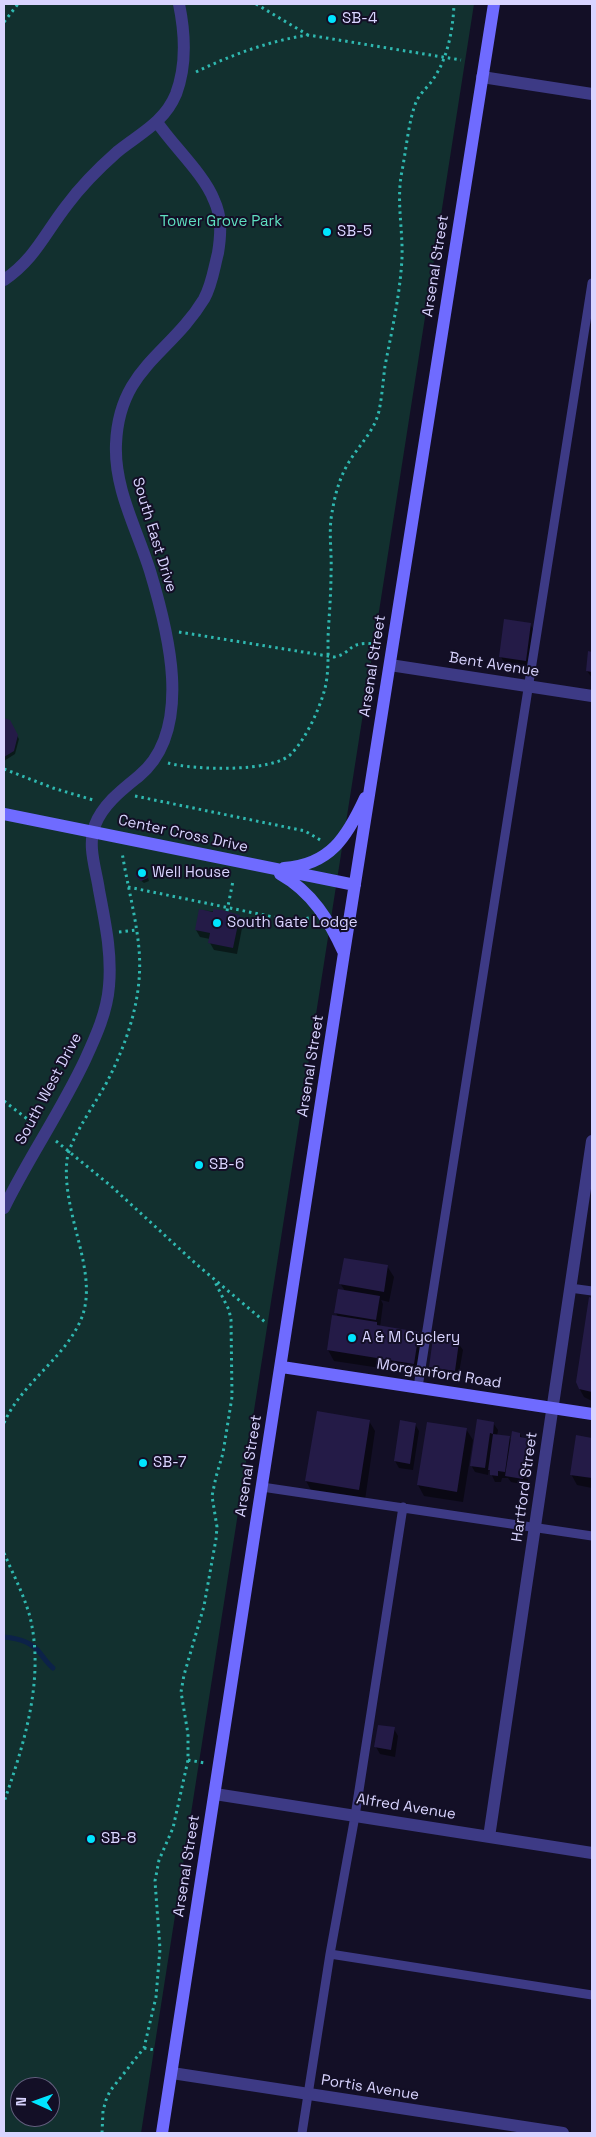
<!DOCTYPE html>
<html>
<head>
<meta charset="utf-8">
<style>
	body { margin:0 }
	#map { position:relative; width:596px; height:2137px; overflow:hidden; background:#130f26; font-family:"Space Grotesk",sans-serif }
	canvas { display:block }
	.frame { position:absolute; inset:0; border:5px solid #d9d4ff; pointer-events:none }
	.north { position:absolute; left:10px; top:2077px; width:50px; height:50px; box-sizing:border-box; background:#130f26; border:1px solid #625e7d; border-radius:50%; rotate:272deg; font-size:14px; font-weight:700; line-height:20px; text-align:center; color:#d9d4ff }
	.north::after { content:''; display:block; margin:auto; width:18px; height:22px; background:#00e5ff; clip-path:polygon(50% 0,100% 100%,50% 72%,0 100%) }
</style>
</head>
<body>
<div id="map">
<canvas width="596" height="2137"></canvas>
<div class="frame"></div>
<div class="north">N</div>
</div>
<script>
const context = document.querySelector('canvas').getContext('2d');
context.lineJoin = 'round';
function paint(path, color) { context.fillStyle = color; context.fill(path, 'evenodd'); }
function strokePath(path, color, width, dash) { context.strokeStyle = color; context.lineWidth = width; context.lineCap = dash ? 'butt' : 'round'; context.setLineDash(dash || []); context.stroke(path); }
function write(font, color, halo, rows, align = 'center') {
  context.font = font + ' "Space Grotesk",sans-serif'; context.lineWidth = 4; context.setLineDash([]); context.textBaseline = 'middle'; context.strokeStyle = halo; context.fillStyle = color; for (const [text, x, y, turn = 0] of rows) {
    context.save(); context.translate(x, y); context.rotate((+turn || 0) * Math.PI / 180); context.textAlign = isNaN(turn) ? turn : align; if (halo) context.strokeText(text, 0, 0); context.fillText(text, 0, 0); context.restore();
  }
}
const green = new Path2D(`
	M4,4h470l-333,2129h-137zM20,2087h30v30h-30z`);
const shadow = new Path2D(`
	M530,624l4,7 -4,36 -25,-3 -4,-7z
	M589,653h3v25l-5,-7z
	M4,720l5,1 10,18 -4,15 -11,7z
	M146,871l3,10 -5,2 -5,-4z
	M200,910l31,3 8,3 4,7 -6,31 -23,-4 -4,-7v-4l-10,-2 -4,-7z
	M387,1266l7,11 -5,25 -8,-2 2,4 -3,23 39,6 6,11 -5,30 -86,-13 -6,-11 10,-33 -2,-4 9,-22 -5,-8z
	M590,1299h2v102l-8,-4 -6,-11z
	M458,1343l5,7 -5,28 -24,-4 -4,-7z
	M369,1421l6,10 -10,69 -53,-8 -6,-11z
	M428,1423l38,6 7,11 -10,62 -39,-6 -6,-11z
	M493,1423l5,7 -1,6 12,1 3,5 8,-8 3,5 6,1 4,7 -6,38 -16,-3 -3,-4h-6l-1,4h-6l-6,-13 -1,6 -13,-3 -4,-7z
	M415,1424l4,7 -6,39 -14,-2 -4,-7z
	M577,1437l15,2v49l-15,-3 -6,-11z
	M394,1729l4,7 -3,21 -15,-3 -4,-7z`);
const stream = new Path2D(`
	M4,1637c12,1 28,5 36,16 4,5 7,10 13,15`);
const building = new Path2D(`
	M504,619l27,4 -5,38 -27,-4z
	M588,651l4,1v20l-6,-1z
	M4,718l6,2 8,15 -4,16 -10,6z
	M139,868l7,2 2,8 -7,3 -6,-5z
	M199,909l14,3v-3l9,1 18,5 -7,33 -25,-5 2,-10 -15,-3z
	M344,1258l44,7 -4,27 -45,-8z
	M338,1289l42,7 -4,24 -42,-7z
	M589,1297l3,1v94l-13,-3 -3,-7z
	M332,1315l45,7v3l42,7 -5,32 -87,-14z
	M433,1338l26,4 -4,29 -26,-4z
	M317,1411l53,9 -11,70 -54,-9z
	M477,1419l17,3 -1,12 -3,-1 -5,35 -15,-2z
	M400,1420l16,3 -6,41 -16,-3z
	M427,1422l40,6 -10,64 -40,-7z
	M512,1431l8,2v4l10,2 -7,40 -18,-3z
	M493,1434l17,2 -5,36 -7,-1v5l-8,-1v-5h-2z
	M576,1435l16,3v40l-22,-3z
	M378,1725l17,2 -4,23 -17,-3z`);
const path = new Path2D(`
	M256,4l52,31
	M4,22l14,-18
	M196,72c35,-17 73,-31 112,-37l153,25
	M179,632l155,25c20,-4 12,-16 41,-13
	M168,763c25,7 107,10 124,-10 14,-15 26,-41 32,-61 5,-17 4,-36 4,-54 1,-22 3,-43 3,-64 1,-19 -2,-37 0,-55 3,-20 7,-39 18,-57 10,-17 25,-30 30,-51 3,-14 4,-30 6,-45 7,-36 15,-71 17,-108 1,-30 -6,-58 0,-87 4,-20 7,-54 15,-71 5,-9 12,-14 17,-22 14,-21 19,-49 20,-74
	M4,769l49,19 40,12
	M135,796l170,35 17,10
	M128,887l165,34 16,-3
	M227,911l6,-30
	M119,932l17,-2
	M4,1101l31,24
	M56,1141l55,45 84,77 70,59
	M4,1423c18,-41 62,-65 78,-106 17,-46 -21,-104 -15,-157 3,-23 32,-61 43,-84 19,-39 33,-82 29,-127 -3,-33 -12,-65 -17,-97
	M4,1553c9,21 20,42 26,64 15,62 -6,127 -26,185
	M188,1760l17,3
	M144,2048l11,2
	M102,2133l1,-22 3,-11 4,-9 34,-43 12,-51 4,-48 -5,-68 4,-21 14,-32 15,-68v-26l-7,-42 3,-17 20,-69 12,-67 1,-12 -5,-31 4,-19 7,-24 9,-56 -1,-77 -2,-10 -15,-30`);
const lane = new Path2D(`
	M570,1288l22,3
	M418,1387l174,-1104
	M262,1487l330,49
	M403,1507l-48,309 -25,138 262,41
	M302,2133l28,-179`);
const street = new Path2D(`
	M482,77l110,17
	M4,280c31,-21 41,-47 63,-75 14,-19 32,-37 50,-53 22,-18 47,-29 59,-58 11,-29 9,-61 3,-90
	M390,665l202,31
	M4,1208c25,-51 57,-97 81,-148 11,-24 22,-48 24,-74 3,-33 -4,-64 -10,-96 -3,-21 -12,-44 -4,-65 8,-21 28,-36 44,-49 29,-24 35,-63 33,-99 -2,-35 -12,-73 -22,-106 -13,-42 -36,-82 -34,-127 3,-76 54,-89 88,-145 8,-14 10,-31 14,-46 3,-19 4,-36 -4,-53 -10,-26 -41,-54 -57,-78
	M215,1794l377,59
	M489,1837l103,-696
	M172,2073l391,60`);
const secondary = new Path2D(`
	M4,814l351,71
	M284,868c46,-3 63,-31 81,-70
	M280,874c32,18 49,46 64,79
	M282,1367l310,47
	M162,2133l182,-1180 150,-949`);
const markers = [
	[332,19,5,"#00e5ff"],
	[327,232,5,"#00e5ff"],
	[142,873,5,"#00e5ff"],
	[217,923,5,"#00e5ff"],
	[199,1165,5,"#00e5ff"],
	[352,1338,5,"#00e5ff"],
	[143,1463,5,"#00e5ff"],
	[91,1839,5,"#00e5ff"]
];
const poiNames = [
	["SB-4",342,19],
	["SB-5",337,232],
	["Well House",152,873],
	["South Gate Lodge",227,923],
	["SB-6",209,1165],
	["A & M Cyclery",362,1338],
	["SB-7",153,1463],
	["SB-8",101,1839]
];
const parkNames = [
	["Tower Grove Park",221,222]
];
const streetNames = [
	["Arsenal Street",436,266,-81],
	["South East Drive",154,535,73],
	["Bent Avenue",494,665,9],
	["Arsenal Street",373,666,-81],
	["Center Cross Drive",183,834,12],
	["Arsenal Street",311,1066,-81],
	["South West Drive",49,1089,-62],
	["Morganford Road",439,1374,9],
	["Arsenal Street",249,1466,-81],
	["Hartford Street",525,1487,-82],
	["Alfred Avenue",406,1807,9],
	["Arsenal Street",187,1866,-81],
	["Portis Avenue",370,2088,9]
];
paint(green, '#12302f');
paint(shadow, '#0007');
strokePath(stream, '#0c2248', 5);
paint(building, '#241b47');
strokePath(path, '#2fb8b0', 3, [2.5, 4]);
strokePath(lane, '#3d3a85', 9);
strokePath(street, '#3d3a85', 12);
strokePath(secondary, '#6f6bff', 12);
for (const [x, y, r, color] of markers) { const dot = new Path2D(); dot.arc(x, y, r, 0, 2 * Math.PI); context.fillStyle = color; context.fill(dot); strokePath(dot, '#130f26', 2); }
write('15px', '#d9d4ff', '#130f26', poiNames, 'left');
write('15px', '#5fe0c0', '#130f26', parkNames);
write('15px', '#d9d4ff', '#130f26', streetNames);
</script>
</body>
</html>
